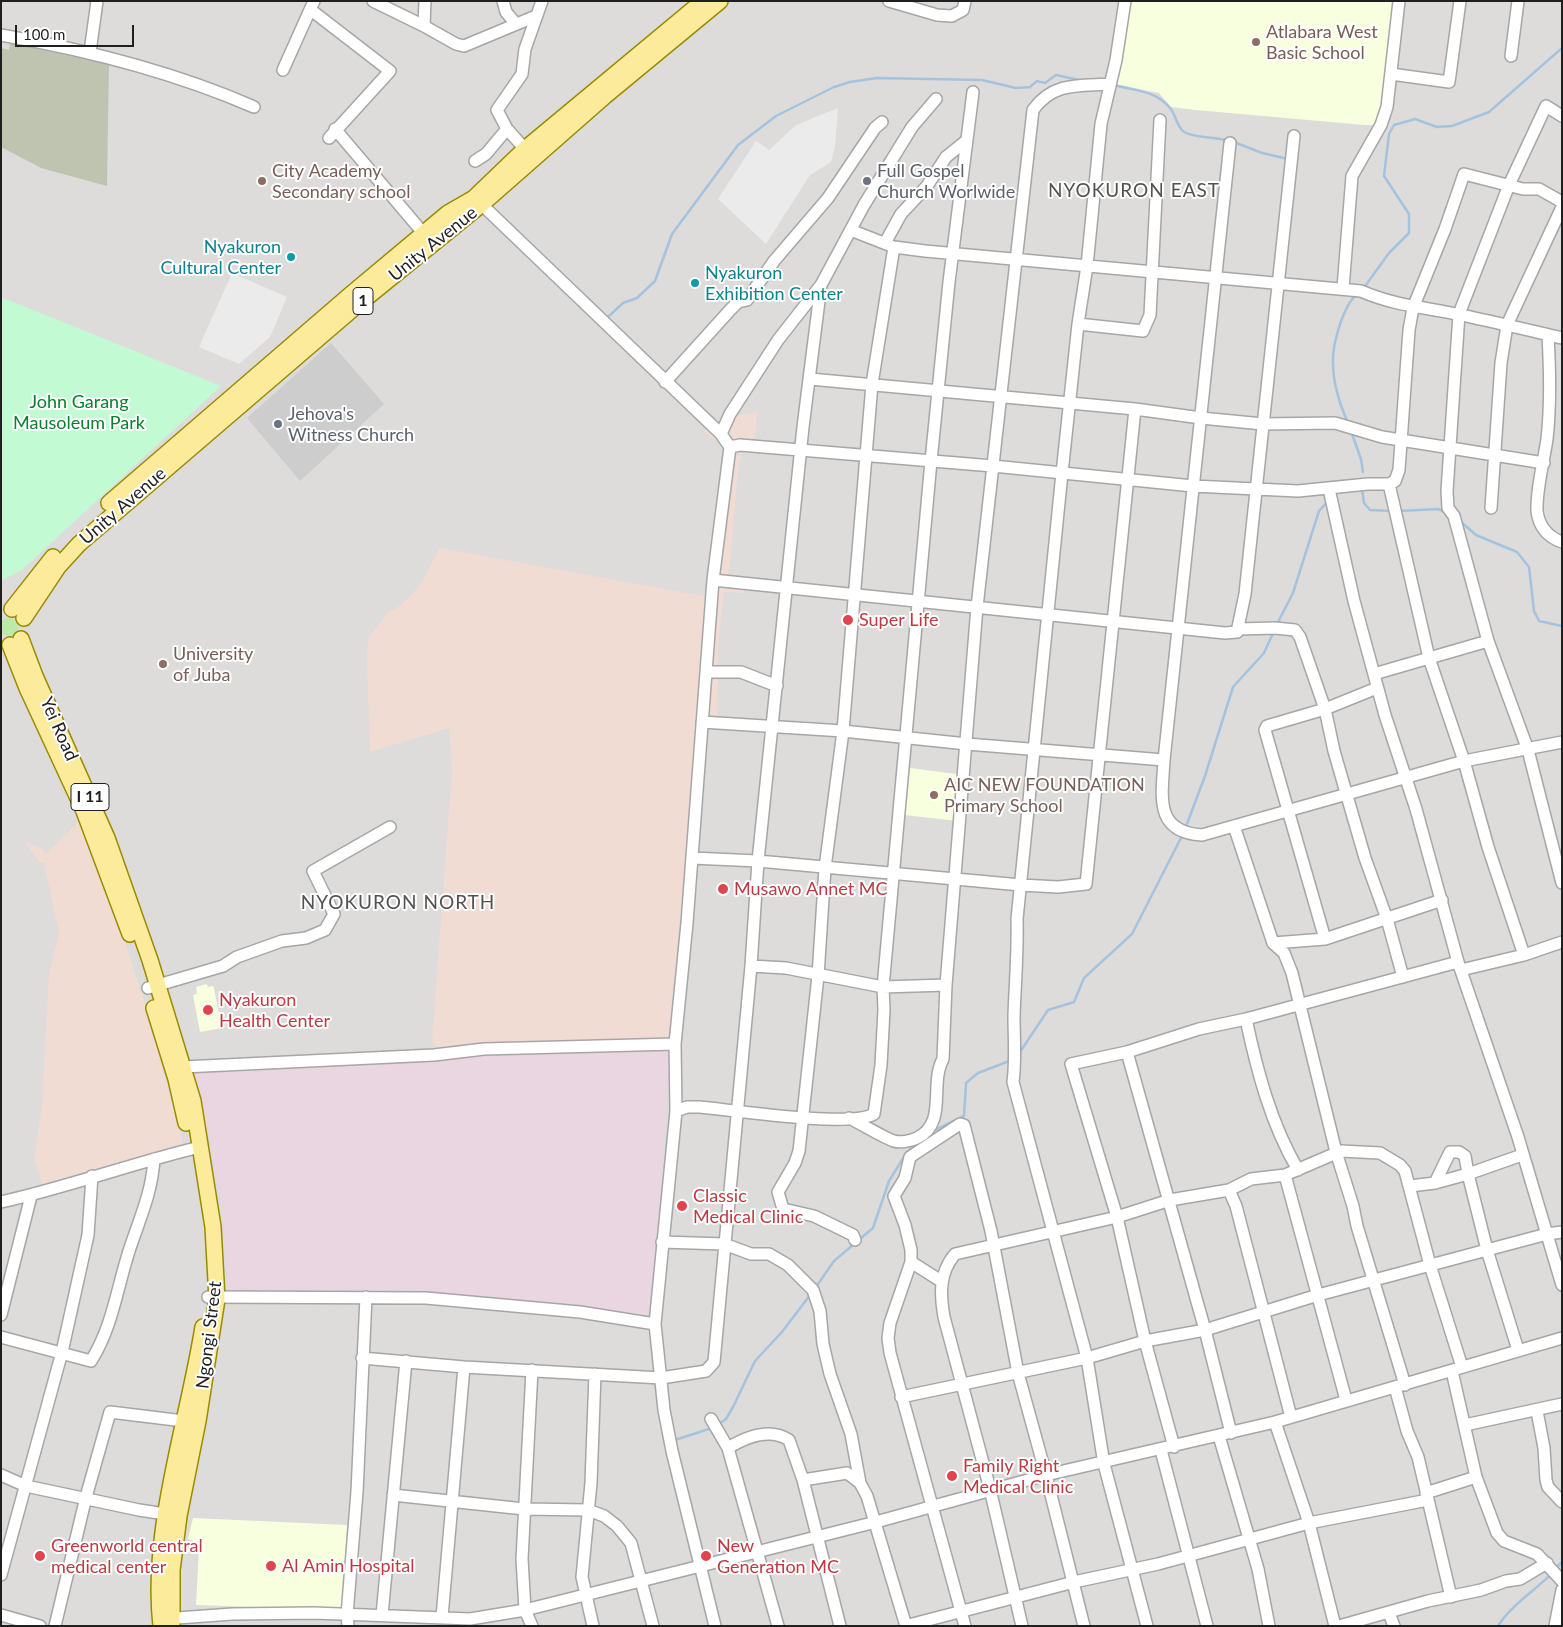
<!DOCTYPE html>
<html>
<head>
<meta charset="utf-8">
<style>
	body { margin:0 }
	#map { position:relative; width:1563px; height:1627px; overflow:hidden; background:#f0efe4; font-family:Lato,sans-serif }
	canvas { display:block }
	.frame { position:absolute; inset:0; border:2px solid #1f1f1f; pointer-events:none }
	.scale { position:absolute; left:15px; top:25px; width:119px; height:22px; box-sizing:border-box; border:2px solid #1f1f1f; border-top:0; padding-left:6px; font-size:15px; line-height:18px; white-space:nowrap; color:#1f1f1f; -webkit-text-stroke:4px #fff; paint-order:stroke }
</style>
</head>
<body>
<div id="map">
<canvas width="1563" height="1627"></canvas>
<div class="frame"></div>
<div class="scale">100 m</div>
</div>
<script>
const context = document.querySelector('canvas').getContext('2d');
context.lineJoin = 'round';
function paint(path, color) { context.fillStyle = color; context.fill(path, 'evenodd'); }
function strokePath(path, color, width, dash) { context.strokeStyle = color; context.lineWidth = width; context.lineCap = dash ? 'butt' : 'round'; context.setLineDash(dash || []); context.stroke(path); }
function write(font, color, halo, rows, align = 'center') {
  context.font = font + ' Lato,sans-serif'; context.lineWidth = 4; context.setLineDash([]); context.textBaseline = 'middle'; context.strokeStyle = halo; context.fillStyle = color; for (const [text, x, y, turn = 0] of rows) {
    context.save(); context.translate(x, y); context.rotate((+turn || 0) * Math.PI / 180); context.textAlign = isNaN(turn) ? turn : align; if (halo) context.strokeText(text, 0, 0); context.fillText(text, 0, 0); context.restore();
  }
}
const residential = new Path2D(`
	M1,1h1561v1625h-1561z`);
const commercial = new Path2D(`
	M757,412l-2,26 -9,3 -31,-1 -11,-8 6,-15 10,11 16,-12z
	M743,453l-4,8 -11,120 -13,-2 12,-100 8,-23z
	M440,548l268,49 -37,441 -6,5 -227,6 -6,-7 20,-272 -3,-42 -79,24 -3,-90 1,-24 22,-28h5l18,-17 9,-11z
	M717,587l28,1 -1,5 -20,-1 -6,54 -1,71 -7,-1 -3,-17z
	M84,817l64,196 36,134 -142,37 -8,-25 8,-54 7,-130 10,-43 -15,-69h-4l-15,-21 15,6 6,6z`);
const industrial = new Path2D(`
	M670,1048l-18,271 -212,-25 -101,-1 -111,6 -5,-81 -14,-83 -20,-65z`);
const education = new Path2D(`
	M1127,1h270l-17,117 -6,7h-10l-168,-15 -25,-3 -12,-14 -44,-9z
	M910,768l54,7 -6,46 -54,-6z
	M207,984l1,3 5,-1 1,3 8,39 -22,4 -7,-37 4,-1 -1,-7z
	M193,1518l154,7 -5,85 -146,-5 3,-57 -1,-5 -10,-4z`);
const religious = new Path2D(`
	M331,343l53,61 -84,77 -53,-63z`);
const construction = new Path2D(`
	M10,43l99,21 -2,122 -66,-18 -40,-21v-99l8,2z`);
const grass = new Path2D(`
	M0 627a9 9 0 1 1 18 0a9 9 0 1 1-18 0Z`);
const park = new Path2D(`
	M1,297l220,89 -199,184 -21,11z`);
const parking = new Path2D(`
	M838,108l-3,38 -4,16 -21,13 -44,69 -48,-45 38,-58 13,9 27,-25z
	M232,273l55,24 -17,40 -31,27 -40,-17z`);
const stream = new Path2D(`
	M1114,85c21,6 41,5 56,23 6,7 6,18 14,24 11,6 30,5 42,8
	M1234,142l28,11 26,6
	M1363,289l26,-36 20,-20v-19l-25,-38 5,-42 5,-9 21,-6 22,8 15,-1 37,-14 73,-64
	M609,316l14,-13 14,-5 18,-17 17,-47 26,-35 40,-54 38,-29 58,-29 16,-5 27,-4 105,2 34,8 14,-1 7,-6 8,2 11,-8 23,5
	M1348,423c-8,-18 -15,-40 -15,-60 -1,-18 10,-57 24,-69
	M1351,431l10,28 2,13
	M1362,489l2,14 6,7 21,1
	M1399,511l39,-2 7,3
	M1460,521l16,14 41,17 12,15 5,44 5,10 23,5
	M1277,624l16,-31 26,-82 9,-10
	M1185,829l20,-53 28,-89 31,-34 10,-22
	M1018,1055l30,-45 26,-8 10,-24 48,-44 51,-100
	M933,1131l31,-15 2,-33 12,-10 34,-13
	M816,1287l18,-26 39,-33 16,-47 18,-29 10,-8
	M719,1424l7,-5 7,-12 22,-46 27,-29 28,-37
	M675,1440l37,-12
	M1555,1569l7,-7
	M1498,1626c13,-21 37,-35 54,-53`);
const minor = new Path2D(`
	M373,1l51,25
	M425,1l-1,25 32,18 8,2 72,-30
	M503,1l3,11 10,12
	M889,1l48,14 15,1 11,-6 2,-9
	M1125,1l-9,59 -15,64 -14,142 -9,58 -16,149 -45,446c1,33 -2,65 -3,97 0,22 2,44 -1,66l74,276 17,106 43,162
	M311,10l79,61 -61,67
	M1,35c86,15 173,37 253,72
	M90,52l7,-51
	M1511,56l7,-55
	M283,70l31,-69
	M1391,74l58,8 11,-81
	M1562,116l-16,-10 -37,79 -50,129 -12,177 1,17 6,8 34,125 40,109 34,133
	M335,129l89,105
	M1230,143l-66,617c-2,37 -10,72 38,75l262,-74 98,-19
	M525,149l-18,-20 -10,-19 25,-36 3,-25 17,-48
	M475,161l11,-7 21,-25
	M477,200l244,234 9,13 -17,133 -26,343 -12,121 1,67 -21,213 9,86 8,41 43,175
	M853,231l41,16 31,4 436,40c34,15 65,16 100,24 34,7 67,15 101,23
	M885,243l16,-29 26,-28 19,-29 20,-16
	M1343,288l9,-112 29,-51 6,-18 12,-106
	M1078,324l65,7 7,-16 10,-195
	M1548,335c2,35 3,69 -1,104 -3,21 -11,51 -10,72 2,16 11,26 25,31
	M810,379l325,30 66,9 62,6 72,-1 47,14 162,26
	M665,382l66,-73 7,-7 9,-2 27,-39 54,-63 47,-70 7,-6
	M721,434l9,-20 48,-74 43,-55 43,-80 48,-78 24,-28
	M730,447l10,-2 253,21 200,20 105,5 70,-7h21l6,-3 4,-11 10,-140 4,-22 32,-79 19,-55 59,15h16l23,13
	M1389,484l40,174 35,103 24,86 36,108
	M1329,489l25,112 31,114 31,94 42,153 60,175 44,148
	M1491,508l10,-145 6,-38 55,-118
	M713,580l512,53 12,-1 8,-38 49,-458
	M1239,629l36,-1 20,2 5,7 25,72 9,42 31,107 22,61 16,58
	M706,672h35l36,14
	M1374,674l114,-33
	M702,722l141,9 124,13 197,16
	M1234,826l39,117 11,10 8,20 44,179 17,54 4,20 48,159
	M692,858l66,3 263,24 37,2 28,-3 49,-475
	M1325,939l-60,-209 2,-4 58,-17 52,-21
	M1273,943l52,-4 117,-39
	M1461,970l63,-15 38,-13
	M946,985l-63,2 48,-526 18,-179 24,-190
	M148,988l75,-22 14,-9 45,-16 24,-3 19,-8 9,-16 -21,-43 77,-44
	M1246,1019c11,52 25,105 52,151
	M1127,1052l78,278 26,103
	M175,1069l8,-2 251,-12 50,-6 191,-5
	M676,1111l11,-4h13c32,3 150,21 174,7l7,-49 3,-55 -1,-23 -97,-19 -35,-2
	M849,1118c11,5 37,21 45,23 6,2 17,0 23,-3 31,-15 12,-54 26,-79l3,-74 31,-378 56,-497c20,-28 45,-24 76,-26
	M1285,1175l61,225
	M1435,1183l33,-9 19,76 31,100
	M1410,1186l25,-3 15,-31h9l6,4 3,18 54,-19
	M1229,1190l7,16 55,211
	M1,1202c67,-15 132,-39 199,-55
	M855,1240l-2,-5 -39,-19 -31,-7 -5,-17 17,-29 4,-12 19,-175 7,-108 18,-137 29,-347 22,-137
	M662,1242l62,2 27,10h18l19,11 25,25 7,21 3,33 7,30 21,60 9,49
	M911,1262l30,19
	M208,1297l218,1 154,14 75,12
	M1,1315l30,-119
	M1,1337l90,24c22,-35 26,-74 39,-113 10,-30 22,-56 24,-89
	M362,1358l102,9 197,11 45,-7 8,-9 37,-396 7,-105 45,-434 18,-142
	M1452,1371l24,106 21,56 7,8 33,13 25,27
	M1395,1387l12,44 11,26 33,140
	M901,1397l186,-39 58,-17 60,-11 113,-35 229,-61 15,-2
	M1537,1411l7,37 2,32 2,7 14,15
	M711,1419l17,29 50,178
	M1275,1422l34,101 26,103
	M1465,1425l97,-21
	M1219,1436l39,133 11,57
	M1174,1447l-29,-106 -28,-124 -46,-153 56,-12 72,-23 47,-10 212,-57
	M728,1448c18,-11 41,-21 61,-8l14,40 37,146
	M1161,1450l46,176
	M1,1475l25,11 113,24 33,5
	M803,1480l44,-7 13,10 7,13 39,130
	M1426,1493l50,-16
	M393,1495l131,14 64,1 16,6 13,10 14,17 22,83
	M1,1575l61,-223 26,-117 4,-59
	M1389,1613l5,13
	M1,1615l39,11
	M382,1615l24,-254
	M442,1617l22,-250
	M164,1619l68,-5 82,-1 156,6 55,-9 351,-88 170,-47 229,-53 287,-84
	M55,1626l31,-129 24,-85 82,10
	M348,1626l-1,-11 10,-123 9,-195
	M532,1626l-7,-16 -3,-51 10,-189
	M593,1626l-11,-49 9,-94 4,-109
	M905,1626l169,-44 84,-18 151,-41 119,-23
	M965,1626l-75,-273 -2,-15 2,-15 21,-61v-12l-6,-25 -11,-29 11,-18 5,-21 50,-33 4,1 27,106 27,142 28,102 38,151
	M1022,1626l-32,-137 -46,-172c-4,-23 -5,-44 11,-63l162,-37 53,-17 59,-10 22,-11 34,-4 56,-24 39,2 20,12 5,6 25,94 32,102
	M1339,1626l89,-25 53,-11 25,-9 14,-2 27,-16
	M1555,1626l7,-36`);
const major = new Path2D(`
	M109,503l241,-208 98,-82 26,-15 51,-49 178,-148
	M12,609l41,-52
	M24,618l34,-51 21,-23 276,-237 127,-103 123,-108 115,-95
	M21,639l14,37 72,162 43,122 43,141 20,126 4,72 -19,122 -19,95 -7,54v56
	M10,645l17,43 57,123 46,123
	M154,1008l22,71 10,44
	M161,1626c-11,-96 27,-204 42,-299`);
const markers = [
	[1256,42,5,"#8d6e63"],
	[262,181,5,"#8d6e63"],
	[867,181,5,"#6b7280"],
	[291,257,5,"#0f9aa8"],
	[695,283,5,"#0f9aa8"],
	[278,424,5,"#6b7280"],
	[848,620,6,"#e0444e"],
	[163,664,5,"#8d6e63"],
	[934,795,5,"#8d6e63"],
	[723,889,6,"#e0444e"],
	[208,1010,6,"#e0444e"],
	[682,1206,6,"#e0444e"],
	[952,1476,6,"#e0444e"],
	[40,1556,6,"#e0444e"],
	[706,1556,6,"#e0444e"],
	[271,1566,6,"#e0444e"]
];
const shields = [
	[363,301,20],
	[90,797,38]
];
const shieldNames = [
	["1",363,301],
	["I 11",90,797]
];
const educationNames = [
	["Atlabara West",1266,32],
	["Basic School",1266,53],
	["City Academy",272,171],
	["Secondary school",272,192],
	["University",173,654],
	["of Juba",173,675],
	["AIC NEW FOUNDATION",944,785],
	["Primary School",944,806]
];
const worshipNames = [
	["Full Gospel",877,171],
	["Church Worlwide",877,192],
	["Jehova's",288,414],
	["Witness Church",288,435]
];
const streetNames = [
	["Unity Avenue",433,244,-39],
	["Unity Avenue",123,506,-41],
	["Yei Road",59,729,66],
	["Ngongi Street",209,1335,-83]
];
const cultureNames = [
	["Nyakuron",281,247],
	["Cultural Center",281,268],
	["Nyakuron",705,273,"left"],
	["Exhibition Center",705,294,"left"]
];
const parkNames = [
	["John Garang",79,402],
	["Mausoleum Park",79,423]
];
const healthNames = [
	["Super Life",859,620],
	["Musawo Annet MC",734,889],
	["Nyakuron",219,1000],
	["Health Center",219,1021],
	["Classic",693,1196],
	["Medical Clinic",693,1217],
	["Family Right",963,1466],
	["Medical Clinic",963,1487],
	["Greenworld central",51,1546],
	["medical center",51,1567],
	["New",717,1546],
	["Generation MC",717,1567],
	["Al Amin Hospital",282,1566]
];
const neighbourhoodNames = [
	["NYOKURON EAST",1134,191],
	["NYOKURON NORTH",398,903]
];
paint(residential, '#dddcdb');
paint(commercial, '#f1dcd3');
paint(industrial, '#e9d6e1');
paint(education, '#f7ffde');
paint(religious, '#cdcdcd');
paint(construction, '#bfc4b0');
paint(grass, '#baeba9');
paint(park, '#c1fad3');
paint(parking, '#ebebeb');
strokePath(stream, '#a4c3de', 2.5);
strokePath(minor, '#a6a6a6', 14);
strokePath(major, '#998b00', 18);
strokePath(minor, '#fff', 11);
strokePath(major, '#fdeb9c', 15);
for (const [x, y, r, color] of markers) { const dot = new Path2D(); dot.arc(x, y, r, 0, 2 * Math.PI); context.fillStyle = color; context.fill(dot); strokePath(dot, '#fff', 2); }
for (const [x, y, w] of shields) { const box = new Path2D(); box.roundRect(x - w / 2, y - 13.5, w, 27, 4); context.fillStyle = '#fff'; context.fill(box); strokePath(box, '#1f1f1f', 1); }
write('bold 16px', '#1f1f1f', null, shieldNames);
write('18px', '#785e54', '#fff', educationNames, 'left');
write('18px', '#5b616d', '#fff', worshipNames, 'left');
write('18px', '#1f1f1f', '#fff', streetNames);
write('18px', '#0d838f', '#fff', cultureNames, 'right');
write('18px', '#09802f', '#fff', parkNames);
write('18px', '#be3a42', '#fff', healthNames, 'left');
context.letterSpacing = '1px';
write('19px', '#525252', '#fff', neighbourhoodNames);
context.letterSpacing = '0px';
</script>
</body>
</html>
